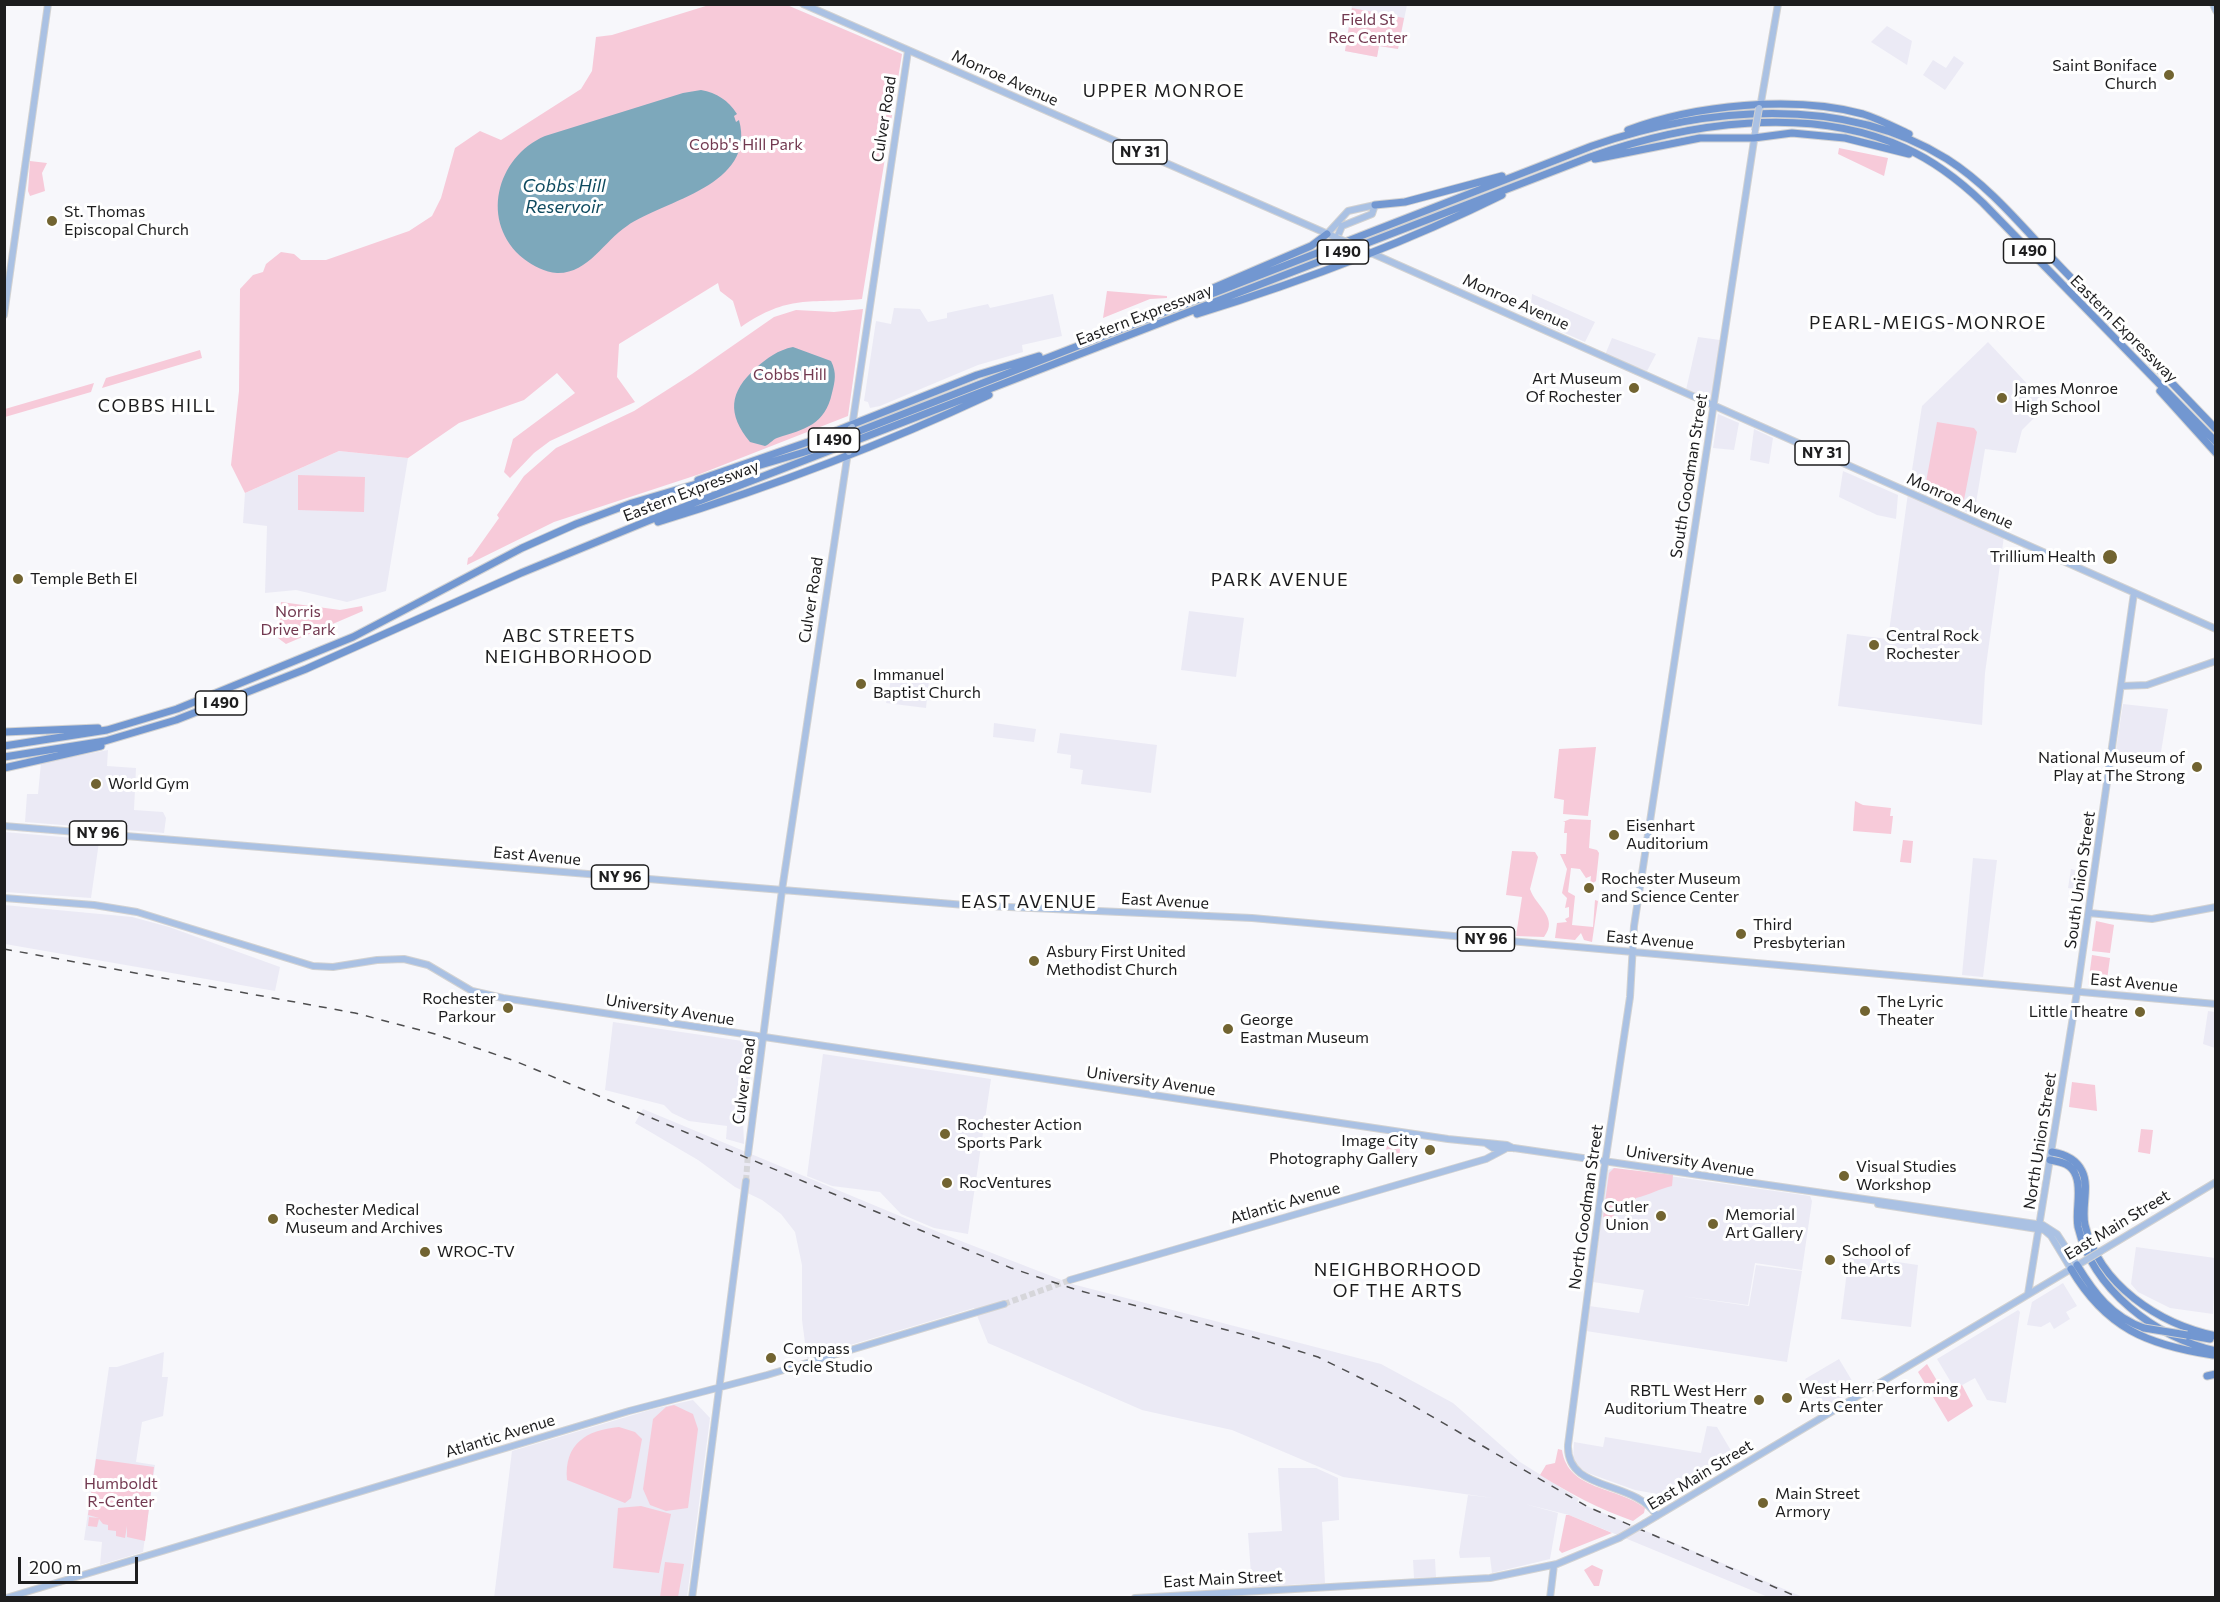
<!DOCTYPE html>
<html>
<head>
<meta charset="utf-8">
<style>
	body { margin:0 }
	#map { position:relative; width:2220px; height:1602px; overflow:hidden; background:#f7f7fb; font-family:Commissioner,sans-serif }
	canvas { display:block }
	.frame { position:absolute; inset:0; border:6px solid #1d1d1e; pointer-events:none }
	.scale { position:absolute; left:18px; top:1557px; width:120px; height:27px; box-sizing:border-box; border:3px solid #1d1d1e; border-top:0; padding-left:8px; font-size:18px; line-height:21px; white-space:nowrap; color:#1d1d1e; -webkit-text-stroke:4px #fff; paint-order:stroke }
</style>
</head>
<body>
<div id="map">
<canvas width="2220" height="1602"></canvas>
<div class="frame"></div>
<div class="scale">200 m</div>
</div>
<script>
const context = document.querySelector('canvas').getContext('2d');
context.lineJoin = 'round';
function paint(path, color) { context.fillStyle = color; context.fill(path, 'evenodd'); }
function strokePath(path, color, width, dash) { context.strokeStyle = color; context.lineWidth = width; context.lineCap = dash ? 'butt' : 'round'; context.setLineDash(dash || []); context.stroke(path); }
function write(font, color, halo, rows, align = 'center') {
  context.font = font + ' Commissioner,sans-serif'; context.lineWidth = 6; context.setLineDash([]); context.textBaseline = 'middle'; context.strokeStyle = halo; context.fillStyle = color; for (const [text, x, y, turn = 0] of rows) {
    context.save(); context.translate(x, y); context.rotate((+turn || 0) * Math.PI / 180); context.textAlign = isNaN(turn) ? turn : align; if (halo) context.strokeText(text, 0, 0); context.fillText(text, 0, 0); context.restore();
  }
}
const built = new Path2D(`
	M1352,5h55l-9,44 -19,-3 -2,11 -32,-6z
	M1887,26l25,15 -5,24 -36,-23z
	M1954,56l10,7 -19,27 -22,-15 10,-15 13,8z
	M1053,294l9,42 -40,9 1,7 -45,13 -98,41 -10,2 -2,-6 -4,-1 12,-80 15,3 3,-16 26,1 8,13 19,-4v-5l41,-9 2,4z
	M1532,294l63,28 -10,20 -55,-24z
	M1698,337l22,3 -8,60 -26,-10z
	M1612,338l44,16 -9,17 -42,-16z
	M1988,342l59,63 -25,25 -6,23 -31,-4 -11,66 -61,-26 -3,-6 12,-77z
	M1718,414l21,9 -5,27 -21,-2z
	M1754,429l19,9 -4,26 -19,-4z
	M339,451l69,7 -22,133 -39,11 -51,-12 -31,3 2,-67 -24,-3 2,-30z
	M1843,471l55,24 -2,24 -19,-4 -38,-18z
	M1908,493l96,43 -19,137 -3,52 -144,-19 9,-72 41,5z
	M1189,611l55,7 -8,59 -55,-7z
	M892,675l37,5 -3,28 -40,-5z
	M2123,704l45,5 -7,43 -11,16 -12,-6 -18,-1 -5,-5z
	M994,723l42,6 -2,13 -41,-5z
	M1060,733l97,12 -6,48 -70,-9 2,-14 -13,-2 1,-13 -14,-2z
	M108,750l-1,16 29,2 -2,42 29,2 3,6 -2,15 -139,-11 2,-28h11l3,-31z
	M4,832l93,8 2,2 -8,56 -86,-6z
	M1973,858l24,2 -14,117 -21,-2z
	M2071,869l16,4 -3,17 -16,-2z
	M4,905l128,12 37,10 111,40 -5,24 -270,-47z
	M2208,1011l7,1v36l-12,-4z
	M613,1022l143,21 -13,76 1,25 -18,-5 1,-13 -38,-5 -17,-8 -8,-8 -59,-15z
	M823,1054l168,25 -23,155 -34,-6 -33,-14 -21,-22 -48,-6 -25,-10z
	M643,1109l305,127 124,48 309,80 72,39 67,59 59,37 -2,3 226,95h-35l-199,-82 -44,-11 33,9 -8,46 -58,14 -2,-16 -30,1 -1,-5 9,-58 25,3 -150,-21 -111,-47 -90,-20 -154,-67 -14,-35 -167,50 -5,-38v-55l-7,-33 -14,-18 -19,-14 -27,-13 -37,-27 -63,-37z
	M1613,1168l197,28 2,5 -10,69 -47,-7 -7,42 -67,-9 68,10 7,-41 46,6 -15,91 -201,-31 3,-25 50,7 5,-23 -51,-8 15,-112z
	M2136,1247l79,11 -2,56 -43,-6 -32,-16 -7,-8z
	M1849,1255l69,10 -7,62 -70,-8z
	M2063,1283l14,23 -11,6 4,7 -16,10 -4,-7 -9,5 -14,-2 5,-23z
	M2018,1310l2,2 -14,91 -19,-3 -12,-22 -20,11 -18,-30z
	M164,1352l-2,25h6l-5,39 -21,6 -6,40 19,3 -12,87 -43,13 2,-23 -18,-2 25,-173h8z
	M1839,1359l18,30 -34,19 -18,-29z
	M693,1400l17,18 -23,179 -193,1 18,-147 141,-42z
	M1707,1426l10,1 19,32 -62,38 -39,-7 -50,-18 -12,-11 1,-19 29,5 2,-10 96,16z
	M1278,1468h38l22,10 1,42 -17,2 3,61 -73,4 -4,-54 34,-2z
	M1435,1559l1,18 -22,1 -1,-18z`);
const green = new Path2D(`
	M709,5h78l115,49 -40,245c-53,5 -73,-5 -121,28l-8,-26 -13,-10 -2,-8 -99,61 -2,33 18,25 -85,39 -16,12 -24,25 -6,-6 9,-33 62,-46 -18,-20 -33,27 -65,23 -51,35 -69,-7 -94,42 -14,-28 8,-74 1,-102 13,-14 10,-3 3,-8 15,-12 13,2 7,6h25l83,-29 23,-15 9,-18 14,-50 25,-17 21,9 80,-51 11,-18 4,-34 16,-2z
	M1352,8l52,10 -6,31 -19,-3 -2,11 -32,-6z
	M1839,148l49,10 -4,18 -46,-22z
	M30,161l17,2 -5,10 3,18 -15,5 -2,-5z
	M1107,291l60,5v2l-17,1 -47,19z
	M863,309l-15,107 -148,58 -146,48 -87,43 1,-7 4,-2 27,-38 -2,-3 27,-39 32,-28 78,-37 58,-37 82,-57 22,-7 38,2z
	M200,350l2,8 -100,30 4,-10z
	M94,383l-3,9 -86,25v-8z
	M1937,422l37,6 3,4 -13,68 -40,-7z
	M298,475l67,2 -1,35 -66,-2z
	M281,602l59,8 22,-4 1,5 -77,33 -8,-6z
	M1596,747l-8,69 -25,-2 1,-14 -10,-2 5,-49z
	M1855,801l8,4 28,3 -1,8h3l-2,18 -38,-3z
	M1570,819l21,1 -2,28 8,2 2,3 -3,28 -6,4 1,-9 -5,2 -6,-9 -9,-1 -3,24 7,4 -3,29 21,2 2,-27 3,1 -6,41 -8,-2 -3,-7 -6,7 -20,-2 2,-15 10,-1 -2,-3 4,-2v-10l-4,1 2,-10 -5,-5 5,-24 -7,-15h6l1,-21h-3l1,-11h-2z
	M1903,840l10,1 -2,22 -11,-1z
	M1512,851l23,1 3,5 -8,32c6,18 29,28 14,48l-28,-1 6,-39 -16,-2z
	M2096,921l18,4 -4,28 -18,-2z
	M2092,955l18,3 -4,29 -18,-2z
	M2072,1082l23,3 2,26 -28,-4z
	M2141,1129l12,1 -3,24 -12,-2z
	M1387,1140l14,2 -3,24 -13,-2z
	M1614,1168l59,7 -1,11c-13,3 -23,9 -36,12l-4,7 -16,-2 -3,16 -10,-2 6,-44z
	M1927,1364l18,30 17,-9 11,21 -25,16 -30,-50z
	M674,1405l19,9 5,15 -10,79 -22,3 -16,-6 -7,-16 10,-70 13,-12z
	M619,1427l16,5 7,7 -11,59 -6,5 -58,-23c-3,-36 19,-50 52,-53z
	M1558,1449l4,1c6,41 55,36 83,58l-1,5 -11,8c-34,-12 -62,-27 -93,-46l6,-10 9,-2z
	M96,1459l58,8 -9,74 -18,-4v-11l-2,12 -9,-2v-5l-8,-1v-5l-5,-1 -4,-5 -2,8 -9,-1 1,-9 10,1 -11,-3z
	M641,1506l30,8 -12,59 -46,-5 5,-60z
	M1566,1515h3l43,18 -50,20 -3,-3z
	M665,1562l19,2 -6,33h-18z
	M1592,1565l11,5 -4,16h-5l-10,-16z`);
const water = new Path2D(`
	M701,90c16,3 27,10 36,24l-3,2 2,6 3,-2c18,66 -75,80 -112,106 -23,15 -39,48 -70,47 -12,-1 -24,-7 -33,-14 -45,-36 -28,-102 21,-123l138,-43z
	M793,347l38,14c6,12 4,20 1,32 -7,32 -27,36 -55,45 -5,2 -7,6 -12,8l-15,-4c-23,-28 -21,-50 6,-74 11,-10 22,-18 37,-21z`);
const majorTunnel = new Path2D(`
	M746,1181l2,-27
	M1004,1304l66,-24`);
const major = new Path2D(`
	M803,4l534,234 5,-12 30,-12 3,-9 -27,6 -21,23
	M2213,4l3,7
	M1760,108l18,-104
	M1369,252l847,377
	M4,315l44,-311
	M852,427l56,-376
	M2122,686l25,-1 69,-24
	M4,826l961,79 287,13 964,86
	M4,898l90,7 43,7 176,54 20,1 44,-7 27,-1 24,6 44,26 31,7 945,141 59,6 6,3
	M2089,913l63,6 64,-12
	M1487,1144l6,4h21l529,77 14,9 20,31
	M748,1154l34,-264 66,-438
	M1878,1204l166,26 7,6 20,33
	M2101,1251l115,-69
	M1070,1280l416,-121 19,-10
	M2028,1294l49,-302 57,-399
	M1657,1516c-22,-37 -91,-23 -89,-71l36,-275 26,-173 4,-71 121,-792
	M1645,1523l441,-263
	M6,1598l623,-187 138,-36 237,-71
	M692,1598l54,-417
	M1135,1598l355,-20 67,-14 62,-26
	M1550,1598l4,-33`);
const highway = new Path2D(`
	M1628,130c67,-25 165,-35 235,-16 16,5 31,13 46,20
	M1595,159l105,-21h54l38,-5 53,5 64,16
	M1375,205l30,-3 97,-26
	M1211,289l100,-43 16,-12
	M1197,314c103,-32 208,-71 305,-119
	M2160,391l56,62
	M698,480l110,-38 169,-67 62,-19
	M658,522c113,-35 224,-77 331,-127
	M4,732l94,-4
	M4,746l103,-16 70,-21 176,-72 169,-89 54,-24 56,-21 176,-52 784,-305c112,-39 251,-52 355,13 41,26 73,65 106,100 54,56 108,113 163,170
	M4,757l101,-16 71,-21 130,-51 215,-96 129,-53 940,-363c96,-34 219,-53 315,-9 29,13 55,33 78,55l233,239
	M4,768l97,-22
	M2052,1152c12,2 24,7 30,19 8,16 -1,36 3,54 14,60 74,99 131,111
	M2050,1160c12,2 22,4 26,16 6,15 -1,35 2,51 15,63 77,110 138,124
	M2077,1265c17,28 35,52 67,63
	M2071,1269c35,59 76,76 142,86
	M2187,1335l23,4
	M2207,1376l9,-2`);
const rail = new Path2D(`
	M4,949l351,64 80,21 80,27 496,207 66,22 176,47 65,20 75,37 195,113 212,91`);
const majorBridge = new Path2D(`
	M1755,131l4,-23
	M1337,238l29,12
	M849,452l3,-25
	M2086,1260l15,-9
	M1619,1538l26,-15`);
const highwayBridge = new Path2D(`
	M2144,1328l43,7`);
const markers = [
	[2169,75,6,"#726431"],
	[52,221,6,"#726431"],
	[1634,388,6,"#726431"],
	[2002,398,6,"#726431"],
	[2110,557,8,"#726431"],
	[18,579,6,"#726431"],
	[1874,645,6,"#726431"],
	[861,684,6,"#726431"],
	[2197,767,6,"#726431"],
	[96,784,6,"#726431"],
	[1614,835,6,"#726431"],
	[1589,888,6,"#726431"],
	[1741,934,6,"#726431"],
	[1034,961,6,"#726431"],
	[508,1008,6,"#726431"],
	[1865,1011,6,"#726431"],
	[2140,1012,6,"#726431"],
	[1228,1029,6,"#726431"],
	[945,1134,6,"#726431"],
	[1430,1150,6,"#726431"],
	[1844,1176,6,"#726431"],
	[947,1183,6,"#726431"],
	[1661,1216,6,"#726431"],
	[273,1219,6,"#726431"],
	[1713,1224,6,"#726431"],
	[425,1252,6,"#726431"],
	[1830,1260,6,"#726431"],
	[771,1358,6,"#726431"],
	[1787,1398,6,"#726431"],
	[1759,1400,6,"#726431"],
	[1763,1503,6,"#726431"]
];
const shields = [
	[1140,152,54],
	[2029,251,51],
	[1343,252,51],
	[834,440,51],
	[1822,453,54],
	[221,703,51],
	[98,833,57],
	[620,877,57],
	[1486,939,57]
];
const shieldNames = [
	["NY 31",1140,152],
	["I 490",2029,251],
	["I 490",1343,252],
	["I 490",834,440],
	["NY 31",1822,453],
	["I 490",221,703],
	["NY 96",98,833],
	["NY 96",620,877],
	["NY 96",1486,939]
];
const parkNames = [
	["Field St",1368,20],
	["Rec Center",1368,38],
	["Cobb's Hill Park",746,145],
	["Cobbs Hill",790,375],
	["Norris",298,612],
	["Drive Park",298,630],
	["Humboldt",121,1484],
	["R-Center",121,1502]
];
const poiNames = [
	["Saint Boniface",2157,66,"right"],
	["Church",2157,84,"right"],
	["St. Thomas",64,212],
	["Episcopal Church",64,230],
	["Art Museum",1622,379,"right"],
	["Of Rochester",1622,397,"right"],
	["James Monroe",2014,389],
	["High School",2014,407],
	["Trillium Health",2096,557,"right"],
	["Temple Beth El",30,579],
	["Central Rock",1886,636],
	["Rochester",1886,654],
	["Immanuel",873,675],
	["Baptist Church",873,693],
	["National Museum of",2185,758,"right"],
	["Play at The Strong",2185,776,"right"],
	["World Gym",108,784],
	["Eisenhart",1626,826],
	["Auditorium",1626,844],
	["Rochester Museum",1601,879],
	["and Science Center",1601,897],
	["Third",1753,925],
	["Presbyterian",1753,943],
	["Asbury First United",1046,952],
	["Methodist Church",1046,970],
	["Rochester",496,999,"right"],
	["Parkour",496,1017,"right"],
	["The Lyric",1877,1002],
	["Theater",1877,1020],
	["Little Theatre",2128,1012,"right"],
	["George",1240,1020],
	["Eastman Museum",1240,1038],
	["Rochester Action",957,1125],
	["Sports Park",957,1143],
	["Image City",1418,1141,"right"],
	["Photography Gallery",1418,1159,"right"],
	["Visual Studies",1856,1167],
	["Workshop",1856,1185],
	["RocVentures",959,1183],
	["Cutler",1649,1207,"right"],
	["Union",1649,1225,"right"],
	["Rochester Medical",285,1210],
	["Museum and Archives",285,1228],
	["Memorial",1725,1215],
	["Art Gallery",1725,1233],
	["School of",1842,1251],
	["the Arts",1842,1269],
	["WROC-TV",437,1252],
	["Compass",783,1349],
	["Cycle Studio",783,1367],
	["West Herr Performing",1799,1389],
	["Arts Center",1799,1407],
	["RBTL West Herr",1747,1391,"right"],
	["Auditorium Theatre",1747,1409,"right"],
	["Main Street",1775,1494],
	["Armory",1775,1512]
];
const streetNames = [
	["Monroe Avenue",1005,78,24],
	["Culver Road",884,119,-81],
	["Monroe Avenue",1516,302,24],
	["Eastern Expressway",1144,315,-21],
	["Eastern Expressway",2124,329,45],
	["South Goodman Street",1689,476,-81],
	["Eastern Expressway",691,491,-21],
	["Monroe Avenue",1960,501,24],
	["Culver Road",811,600,-81],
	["East Avenue",537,856,5],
	["South Union Street",2080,880,-82],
	["East Avenue",1165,901,3],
	["East Avenue",1650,940,5],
	["East Avenue",2134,983,5],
	["University Avenue",670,1010,9],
	["Culver Road",744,1081,-82],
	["University Avenue",1151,1081,8],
	["North Union Street",2040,1141,-81],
	["University Avenue",1690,1161,9],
	["Atlantic Avenue",1285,1203,-16],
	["North Goodman Street",1586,1207,-82],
	["East Main Street",2117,1225,-31],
	["Atlantic Avenue",500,1436,-17],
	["East Main Street",1700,1475,-31],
	["East Main Street",1223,1579,-3]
];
const neighbourhoodNames = [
	["UPPER MONROE",1164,91],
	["PEARL-MEIGS-MONROE",1928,323],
	["COBBS HILL",157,406],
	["PARK AVENUE",1280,580],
	["ABC STREETS",569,636],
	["NEIGHBORHOOD",569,657],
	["EAST AVENUE",1029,902],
	["NEIGHBORHOOD",1398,1270],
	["OF THE ARTS",1398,1291]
];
const waterNames = [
	["Cobbs Hill",564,186],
	["Reservoir",564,207]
];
paint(built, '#ebeaf5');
paint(green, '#f7cad9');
paint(water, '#7da8bb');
strokePath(majorTunnel, '#d6d6da', 6, [6, 3]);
strokePath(major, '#d2d2d2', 8);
strokePath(highway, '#d2d2d2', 9);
strokePath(major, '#aac1e3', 6);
strokePath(highway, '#7297d1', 7);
strokePath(rail, '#4e4e4f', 1.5, [8, 8]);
strokePath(majorBridge, '#d2d2d2', 8, []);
strokePath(highwayBridge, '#d2d2d2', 9, []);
strokePath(majorBridge, '#aac1e3', 6);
strokePath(highwayBridge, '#7297d1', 7);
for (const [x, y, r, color] of markers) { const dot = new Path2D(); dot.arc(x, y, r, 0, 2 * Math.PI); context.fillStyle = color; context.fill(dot); strokePath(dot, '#fff', 2); }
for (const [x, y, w] of shields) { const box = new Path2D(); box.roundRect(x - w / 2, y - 12, w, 24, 4.5); context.fillStyle = '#fff'; context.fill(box); strokePath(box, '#1d1d1e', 1.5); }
write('bold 15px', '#1d1d1e', null, shieldNames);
write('16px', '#723950', '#fff', parkNames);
write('16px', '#1d1d1e', '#fff', poiNames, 'left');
write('16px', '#1d1d1e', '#fff', streetNames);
context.letterSpacing = '1.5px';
write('18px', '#1d1d1e', '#fff', neighbourhoodNames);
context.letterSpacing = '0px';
write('italic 18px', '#0e4a5f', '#fff', waterNames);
</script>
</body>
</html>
